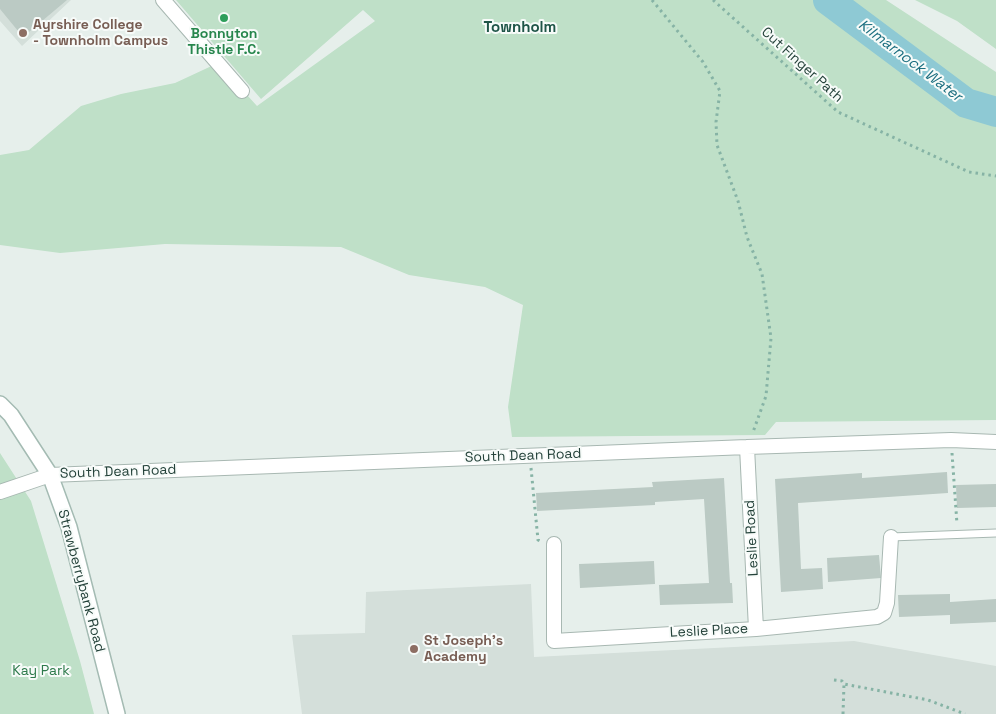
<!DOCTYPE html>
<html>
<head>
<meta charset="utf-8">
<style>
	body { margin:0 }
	canvas { display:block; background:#e6efeb }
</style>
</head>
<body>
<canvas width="996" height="714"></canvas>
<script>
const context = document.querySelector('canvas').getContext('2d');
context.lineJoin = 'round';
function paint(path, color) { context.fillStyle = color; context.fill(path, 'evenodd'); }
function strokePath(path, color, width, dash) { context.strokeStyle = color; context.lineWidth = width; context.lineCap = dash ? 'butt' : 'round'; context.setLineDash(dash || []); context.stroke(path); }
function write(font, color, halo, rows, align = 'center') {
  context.font = font + ' "Space Grotesk",sans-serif'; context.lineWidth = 4; context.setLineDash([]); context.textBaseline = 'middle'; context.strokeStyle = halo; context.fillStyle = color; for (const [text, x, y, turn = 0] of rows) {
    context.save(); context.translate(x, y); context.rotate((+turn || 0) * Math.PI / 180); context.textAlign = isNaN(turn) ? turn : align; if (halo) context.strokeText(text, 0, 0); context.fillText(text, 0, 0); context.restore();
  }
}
const built = new Path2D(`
	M0,0h71l-49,46 -22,-25z
	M531,584l3,73 320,-16 142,25v48h-694l-10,-79 73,-2 1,-41z`);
const green = new Path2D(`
	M176,0h710l110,72v348l-220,2 -11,13 -253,2 -4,-30 15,-102 -38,-18 -76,-12 -68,-28 -176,-3 -105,9 -60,-8v-90l29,-5 52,-44 40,-12 54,-11 43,-20 39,43 118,-85 -12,-11 -102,89z
	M915,0h81v49l-39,-28z
	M0,453l31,48 49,160 14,53h-94z`);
const river = new Path2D(`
	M828,0l138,103 30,9`);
const building = new Path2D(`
	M0,0h67l-44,37 -23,-28z
	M947,472l1,21 -150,10 3,66 21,-1 1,21 -42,3 -6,-113 87,-6v5z
	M724,478l6,105h2l1,20 -73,2 -1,-20 50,-2 -5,-84 -49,3v3l-118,6 -1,-18 117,-6 -1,-5z
	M996,484v23l-39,1 -1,-23z
	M879,555l2,23 -53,4 -1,-24z
	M654,561l1,23 -75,4 -1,-24z
	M950,594v8l46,-3v23l-46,2v-9l-51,2 -1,-22z`);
const path = new Path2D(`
	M652,0l51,62 17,29 -4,31 1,23 21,56 9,36 15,37 9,64 -5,58 -13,36
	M713,0l125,112 131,60 27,4
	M952,453l5,71
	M531,468l7,72 2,1
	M834,680l8,1 2,3 84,16 37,14
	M843,714l1,-30`);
const lane = new Path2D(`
	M891,537l105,-4`);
const street = new Path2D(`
	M163,0l79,91
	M747,447l9,182
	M0,492l50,-17 697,-28 204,-7 45,2
	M554,544v97l202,-12 121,-12 7,-4 3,-10 4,-66`);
const secondary = new Path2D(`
	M0,404l11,11 39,60 19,52 48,187`);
const markers = [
	[224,18,5,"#2e9e5b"],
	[23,33,5,"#8d6e63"],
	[414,649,5,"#8d6e63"]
];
const educationNames = [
	["Ayrshire College",33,25],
	["- Townholm Campus",33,41],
	["St Joseph's",424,641],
	["Academy",424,657]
];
const leisureNames = [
	["Bonnyton",224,34],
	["Thistle F.C.",224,50]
];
const streetNames = [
	["Cut Finger Path",802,65,42],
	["South Dean Road",523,456,-2],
	["South Dean Road",118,472,-2],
	["Leslie Road",752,538,-93],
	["Strawberrybank Road",81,581,75],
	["Leslie Place",709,631,-3]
];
const parkNames = [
	["Kay Park",41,671]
];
const neighbourhoodNames = [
	["Townholm",520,28]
];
const waterNames = [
	["Kilmarnock Water",910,61,37]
];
paint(built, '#d4dfda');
paint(green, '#bfe0c8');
strokePath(river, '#8ec9d4', 30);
paint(building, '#bbcac4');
strokePath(lane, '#a8b8b2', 9);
strokePath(street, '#a8b8b2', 16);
strokePath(secondary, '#a4bbb3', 18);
strokePath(path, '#86b3a5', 3, [2.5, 4]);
strokePath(lane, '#fff', 7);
strokePath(street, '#fff', 14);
strokePath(secondary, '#fff', 15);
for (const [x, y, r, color] of markers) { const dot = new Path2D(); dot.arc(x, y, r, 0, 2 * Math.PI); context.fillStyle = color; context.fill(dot); strokePath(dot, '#f7fbf9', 2); }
write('bold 14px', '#785e54', '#f7fbf9', educationNames, 'left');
write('bold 14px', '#27864d', '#f7fbf9', leisureNames);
write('14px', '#24423a', '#f7fbf9', streetNames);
write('14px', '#2d7a4b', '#f7fbf9', parkNames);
write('bold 15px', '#1f5548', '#f7fbf9', neighbourhoodNames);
write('italic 15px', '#1c6f80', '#f7fbf9', waterNames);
</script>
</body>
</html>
